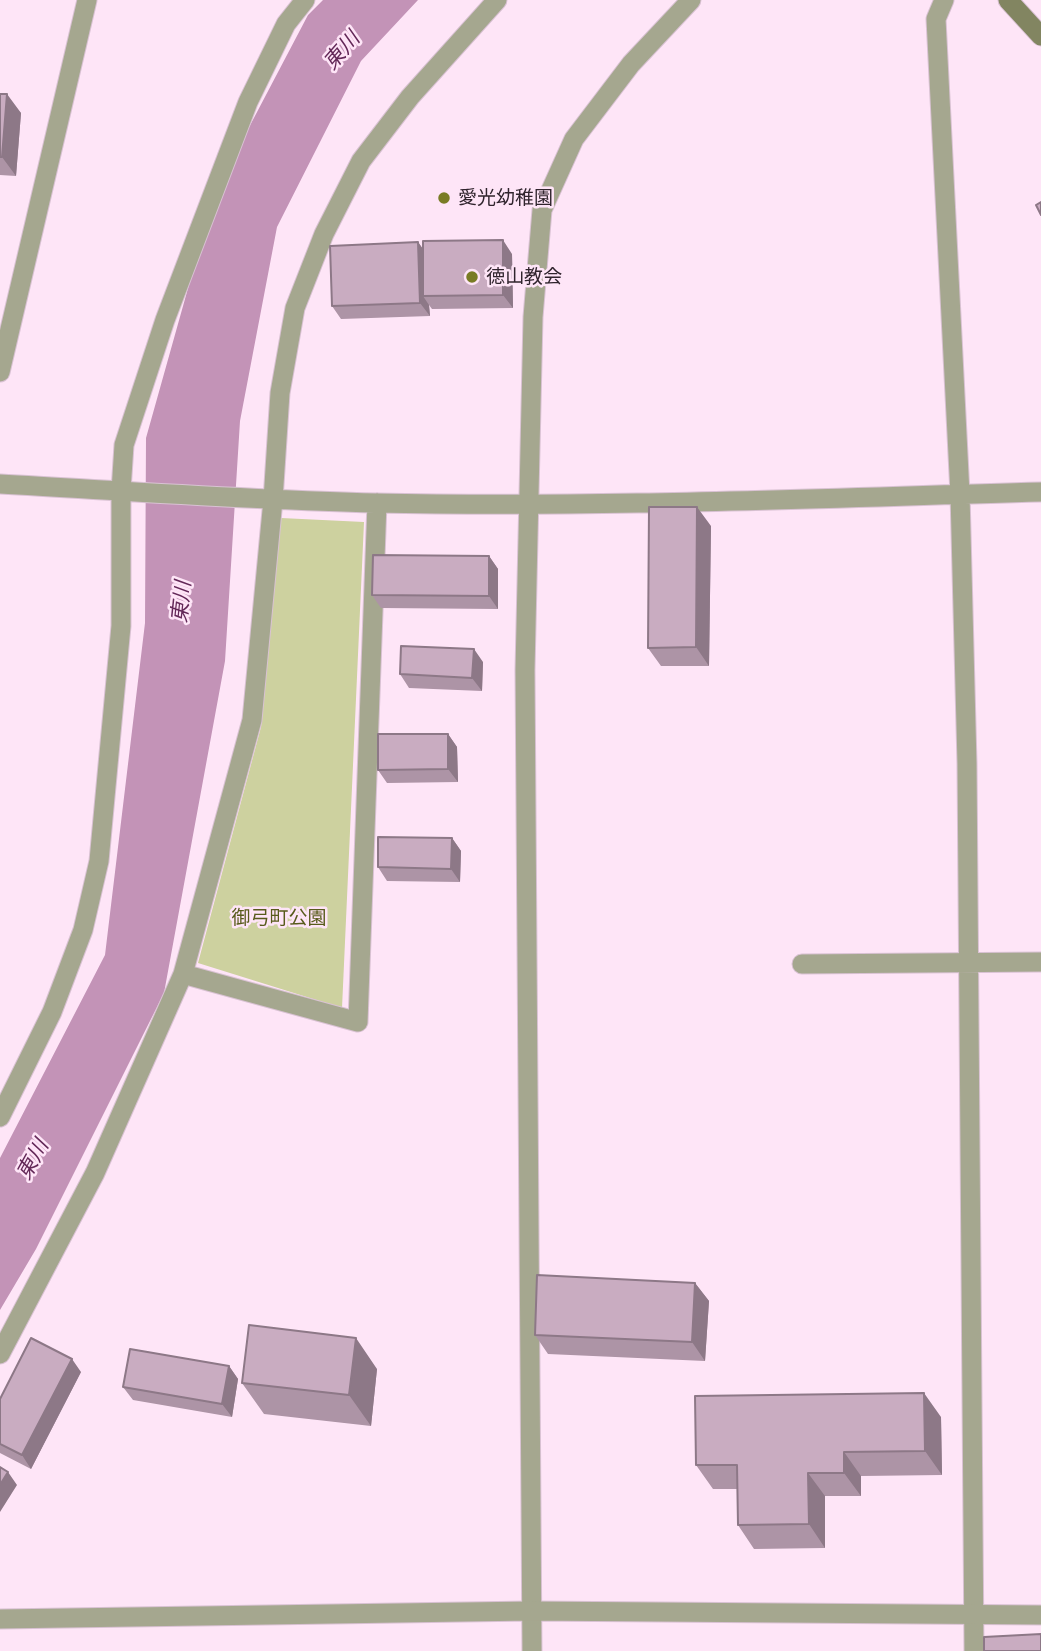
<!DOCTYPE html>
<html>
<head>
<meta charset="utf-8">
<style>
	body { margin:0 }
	canvas { display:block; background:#fee5f7 }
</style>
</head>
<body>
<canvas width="1041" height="1651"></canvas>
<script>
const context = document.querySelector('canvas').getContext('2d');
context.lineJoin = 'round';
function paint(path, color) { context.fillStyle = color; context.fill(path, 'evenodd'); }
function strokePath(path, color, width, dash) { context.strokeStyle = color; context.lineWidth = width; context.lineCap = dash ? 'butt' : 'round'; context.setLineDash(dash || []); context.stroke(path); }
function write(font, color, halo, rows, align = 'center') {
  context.font = font + ' "Work Sans","Noto Sans JP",sans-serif'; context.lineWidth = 5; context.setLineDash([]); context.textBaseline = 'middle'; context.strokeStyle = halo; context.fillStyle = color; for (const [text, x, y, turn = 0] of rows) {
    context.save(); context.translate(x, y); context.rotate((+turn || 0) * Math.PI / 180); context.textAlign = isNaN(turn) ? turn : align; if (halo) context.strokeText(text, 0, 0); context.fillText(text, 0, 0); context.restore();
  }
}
const green = new Path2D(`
	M281,518l83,4 -22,486 -144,-45 63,-236z`);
const water = new Path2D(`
	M323,0h95l-57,61 -84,166 -37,194 -15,240 -61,332 -128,256 -36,61v-152l105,-203 40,-332 1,-185 69,-246 93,-177z`);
const minor = new Path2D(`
	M944,0l-8,19 24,475 7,270 7,887
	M0,372l87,-372
	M0,484c125,7 250,16 375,19 222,5 444,-5 666,-11
	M802,964l239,-2
	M183,974l175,48 19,-519
	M0,1117l52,-105 31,-82 16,-69 22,-235v-135l3,-46 41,-125 83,-218 38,-78 19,-24
	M0,1354l95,-181 88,-199 69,-254 21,-220 7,-107 15,-85 29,-74 37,-73 49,-64 87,-97
	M532,1651l-7,-981 8,-353 9,-107 32,-71 57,-75 60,-64`);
const tertiary = new Path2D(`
	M0,1619l531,-8 510,4`);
const secondary = new Path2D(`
	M1008,0l33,36`);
const wall = new Path2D(`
	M0,94l21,19 -5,63 -16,-1z
	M418,242l5,7 89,5 1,54 -81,1 -3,-4 1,11 -89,3 -9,-13z
	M711,526l-2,140h-48l-13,-18z
	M489,556l9,13v40l-117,-1 -9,-13z
	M483,662l-1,29 -73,-3 -9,-14z
	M448,734l9,13 1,35 -71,1 -9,-13z
	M452,838l9,13 -1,31 -73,-1 -9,-14z
	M695,1283l14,18 -4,60 -157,-7 -13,-19z
	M229,1366l9,13 -6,38 -99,-17 -10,-13z
	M377,1369l-6,57 -107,-12 -22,-31z
	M81,1372l-50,97 -31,-16v-54z
	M941,1417l1,58 -81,1v20h-36v52l-71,1 -16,-24 -1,-36h-24l-17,-24z`);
const shadedWall = new Path2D(`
	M7,94l14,19 -5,63 -14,-19z
	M503,240l9,14 1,54 -10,-13z
	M418,242l9,13 -4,41 6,9 1,11 -10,-13z
	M697,507l14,19 -2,140 -13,-19z
	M489,556l9,13v40l-9,-13z
	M474,649l9,13 -1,29 -10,-13z
	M448,734l9,13 1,35 -10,-13z
	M452,838l9,13 -1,31 -9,-13z
	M695,1283l14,18 -4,60 -13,-19z
	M356,1338l21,31 -6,57 -22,-31z
	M72,1359l9,13 -50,97 -9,-14z
	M229,1366l9,13 -6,38 -10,-13z
	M924,1393l17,24 1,58 -17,-24z
	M844,1452l17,24v20l-17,-23z
	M8,1472l9,13 -17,27v-27z
	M808,1473l17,23v52l-16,-24z`);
const building = new Path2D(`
	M0,94h7l-5,63h-2z
	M1041,202v13l-5,-10z
	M503,240v55l-80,1v-55z
	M418,242l2,61 -88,3 -2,-60z
	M649,507h48l-1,140 -48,1z
	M373,555l116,1v40l-117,-1z
	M401,646l73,3 -2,29 -72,-4z
	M378,734h70v35l-70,1z
	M378,837l74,1 -1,31 -73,-2z
	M537,1275l158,8 -3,59 -157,-7z
	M249,1325l107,13 -7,57 -107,-12z
	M31,1338l41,21 -50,96 -22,-11v-45z
	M130,1349l99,17 -7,38 -99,-17z
	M924,1393l1,58 -81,1v21h-36l1,51 -71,1 -1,-60h-41l-1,-69z
	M0,1467l8,5 -8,13z
	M1041,1634v17h-57v-14z`);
const markers = [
	[444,198,7,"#797c25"],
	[472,277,7,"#797c25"]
];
const poiNames = [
	["愛光幼稚園",458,198],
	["徳山教会",486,277]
];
const parkNames = [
	["御弓町公園",279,918]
];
const waterNames = [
	["東川",342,51,-49],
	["東川",182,602,-84],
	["東川",33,1160,-61]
];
paint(green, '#cdd19f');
paint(water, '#c393b7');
strokePath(minor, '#d9c2d3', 21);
strokePath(tertiary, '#d9c2d3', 21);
strokePath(secondary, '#d9c2d3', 21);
strokePath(minor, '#a5a78f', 19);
strokePath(tertiary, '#a5a78f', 19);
strokePath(secondary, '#828561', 19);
paint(wall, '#ad94a6');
paint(shadedWall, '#8d7887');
paint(building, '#c9acc1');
strokePath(building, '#8d7887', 2);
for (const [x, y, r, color] of markers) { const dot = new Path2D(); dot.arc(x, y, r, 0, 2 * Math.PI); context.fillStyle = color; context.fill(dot); strokePath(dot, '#fee5f7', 2.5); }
write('19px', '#30242d', '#fee5f7', poiNames, 'left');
write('19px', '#585b1b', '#fee5f7', parkNames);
write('italic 21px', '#632858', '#fee5f7', waterNames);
</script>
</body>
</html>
